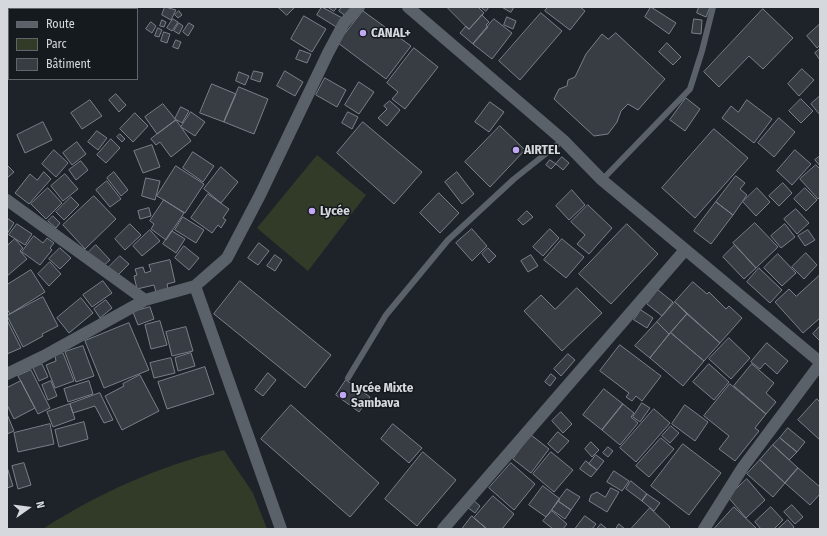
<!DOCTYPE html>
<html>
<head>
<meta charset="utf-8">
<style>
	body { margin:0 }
	#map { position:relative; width:827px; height:536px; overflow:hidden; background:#1e2329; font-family:"Fira Sans Condensed",sans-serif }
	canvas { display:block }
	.frame { position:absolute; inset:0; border:8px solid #d5d8dd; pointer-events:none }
	.legend { position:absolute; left:8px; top:8px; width:130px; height:72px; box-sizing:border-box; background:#151a1f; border:1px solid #62666b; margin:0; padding:5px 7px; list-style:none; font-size:12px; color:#d5d8dd }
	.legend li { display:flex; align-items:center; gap:8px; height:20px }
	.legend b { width:20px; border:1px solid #62666b }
	.north { position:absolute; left:8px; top:488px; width:40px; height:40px; -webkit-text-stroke:3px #151a1f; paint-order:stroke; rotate:76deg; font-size:11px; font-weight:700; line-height:16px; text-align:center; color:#d5d8dd }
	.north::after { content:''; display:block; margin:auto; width:14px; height:18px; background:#d5d8dd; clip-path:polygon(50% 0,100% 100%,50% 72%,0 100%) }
</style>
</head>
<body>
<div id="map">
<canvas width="827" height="536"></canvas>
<div class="frame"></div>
<ul class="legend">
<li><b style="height:5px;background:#5b6168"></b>Route</li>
<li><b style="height:11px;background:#323b28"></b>Parc</li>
<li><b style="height:11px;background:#383d44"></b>Bâtiment</li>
</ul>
<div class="north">N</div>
</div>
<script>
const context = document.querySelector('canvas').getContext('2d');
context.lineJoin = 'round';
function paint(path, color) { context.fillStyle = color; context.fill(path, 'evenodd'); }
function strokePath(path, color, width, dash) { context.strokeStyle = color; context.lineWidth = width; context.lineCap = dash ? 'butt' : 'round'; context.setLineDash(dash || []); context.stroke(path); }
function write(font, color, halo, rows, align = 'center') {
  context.font = font + ' "Fira Sans Condensed",sans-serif'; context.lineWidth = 3; context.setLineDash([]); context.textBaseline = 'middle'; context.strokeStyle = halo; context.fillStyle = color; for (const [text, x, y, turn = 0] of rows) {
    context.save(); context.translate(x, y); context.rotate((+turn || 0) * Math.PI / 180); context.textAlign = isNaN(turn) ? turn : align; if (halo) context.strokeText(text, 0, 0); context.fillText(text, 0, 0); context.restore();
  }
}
const green = new Path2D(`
	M317,155l49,40 -58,76 -51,-43z
	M224,450l29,43 14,36h-224c55,-36 117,-63 181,-79z`);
const building = new Path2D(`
	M7,7h17l3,2h-18v11l-2,-1z
	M31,7h10l-2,2z
	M46,7h20l2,2h-24z
	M83,7h33l2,2h-38z
	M165,7l11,3 -5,10 -9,-5z
	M278,7h17l-8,8z
	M322,7l22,12 -6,9 -21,-13z
	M328,7h9l-3,4z
	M342,7h12l-7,10 -8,-6z
	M447,7h31l6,6 -15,16z
	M481,7h8l-3,4z
	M502,7h12l-3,5z
	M548,7h32l5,4 -15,19 -25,-19z
	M651,7l25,16 -7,11 -24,-17z
	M699,7h11l-4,10 -9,-4z
	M763,9l30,29 -30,31 -14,-13 -30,31 -15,-15z
	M179,11l3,4 -4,3 -3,-3z
	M363,11l48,35 -25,33 -48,-36z
	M541,13l21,18 -42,49 -21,-19z
	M482,15l7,7 -3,3 2,2 -15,17 -13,-11 6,-7 3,3z
	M304,16l22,13 -14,23 -21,-13z
	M507,17l9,4 -3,8 -9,-4z
	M7,19l2,1v22l-2,-2z
	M173,19l5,3 -6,9 -5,-3z
	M494,19l18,14 -20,26 -19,-15z
	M694,19l8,1 -1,14 -9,-1z
	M162,20l4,2 -2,5 -4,-1z
	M151,22l5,4 -4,7 -6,-4z
	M179,23l4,3 -4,8 -5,-3z
	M189,23l5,3 -6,10 -5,-4z
	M820,24v21l-3,3 -10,-12z
	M158,28l4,2 -3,7 -4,-1z
	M164,32l6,2 -3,9 -6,-2z
	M616,33l49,46 -27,31 -10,-6 -7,7 -4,11 -9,12 -14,2 -40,-37 5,-10 8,-3 1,-6 7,-3 11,-23 16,-20 6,5z
	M176,40l5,2 -3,7 -5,-2z
	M667,43l14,14 -8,8 -14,-13z
	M7,44l2,1v29l-2,4z
	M414,48l24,19 -33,42 -13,-10 6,-7 -11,-9z
	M820,49v11l-5,-7z
	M300,50l11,4 -4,9 -11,-4z
	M802,69l12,11 -15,16 -11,-12z
	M254,71l9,2 -3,9 -9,-3z
	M285,71l18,11 -8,14 -18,-10z
	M239,72l10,4 -4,9 -9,-4z
	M325,78l21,12 -9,17 -21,-12z
	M359,82l15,10 -15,22 -14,-9z
	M212,84l24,10 -12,28 -24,-9z
	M239,87l29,12 -14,35 -30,-12z
	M116,94l10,11 -7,7 -10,-12z
	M820,96v19l-9,-11z
	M686,98l14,11 -15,22 -15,-11z
	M801,99l12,12 -12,12 -12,-12z
	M90,100l12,16 -20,13 -11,-16z
	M747,100l25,19 -18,24 -32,-25 9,-12 7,6z
	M390,101l10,9 -13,16 -9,-8 9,-9 -3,-3z
	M490,102l14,10 -15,20 -14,-10z
	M163,104l13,16 -19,14 -12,-17z
	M181,107l8,4 -7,12 -7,-4z
	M191,112l14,10 -10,14 -14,-9z
	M348,112l10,5 -6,12 -10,-6z
	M135,113l13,13 -15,16 -13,-13z
	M779,118l16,14 -21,25 -16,-14z
	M176,120l15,21 -20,16 -11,-15 -4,3 -5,-6z
	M43,122l9,18 -27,13 -8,-18z
	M363,122l59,50 -28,32 -57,-51z
	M500,126l25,24 -35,37 -25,-25z
	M714,129l34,29 -53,60 -33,-30z
	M97,131l10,7 -9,12 -10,-8z
	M120,134l5,5 -3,3 -5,-5z
	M111,139l9,9 -14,15 -9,-8z
	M77,142l9,12 -14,11 -9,-12z
	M152,145l8,22 -17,6 -9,-22z
	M54,150l14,13 -12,14 -14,-13z
	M795,150l16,14 -19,21 -15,-14z
	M193,152l21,14 -11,16 -20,-14z
	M820,156v10l-5,-6z
	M562,157l7,6 -6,7 -7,-6z
	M550,160l6,4 -5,5 -5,-4z
	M81,161l7,9 -12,10 -7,-10z
	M7,165l7,7 -7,6z
	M816,165l4,4v28l-2,2 -18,-20z
	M176,166l28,18 -19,29 -28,-17z
	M221,167l17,15 -17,21 -17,-14z
	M44,172l7,7 -22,25 -14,-11 15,-19 7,6z
	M114,172l14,18 -7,6 -14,-18z
	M457,172l17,22 -12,10 -17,-22z
	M65,174l13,15 -15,12 -12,-15z
	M736,176l9,7 -5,6 7,6 -14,20 -17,-13z
	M146,178l14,3 -5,19 -13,-4z
	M107,181l14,18 -11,8 -14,-17z
	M783,183l9,10 -13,13 -10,-10z
	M48,188l14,15 -16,16 -15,-15z
	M757,188l13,14 -14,14 -13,-14z
	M805,188l12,12 -11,11 -12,-12z
	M572,190l13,15 -16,15 -13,-14z
	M439,193l20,20 -19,20 -20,-20z
	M208,194l21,15 -6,9 3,2 -5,8 -3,-3 -6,8 -21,-15z
	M94,196l22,23 -31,30 -22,-24z
	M71,197l8,8 -15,15 -8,-8z
	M164,200l20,13 -18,27 -15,-11 3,-5 -4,-3z
	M716,202l17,13 -22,29 -17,-13z
	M588,205l24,23 -23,26 -12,-10 8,-9 -14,-13z
	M149,208l2,8 -11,3 -2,-8z
	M796,209l13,14 -12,11 -13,-15z
	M527,211l6,6 -10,8 -5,-5z
	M53,216l7,7 -4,5 -8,-7z
	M183,217l21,13 -8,13 -21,-13z
	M7,218l7,5 -7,11z
	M755,223l23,24 -22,21 -23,-25z
	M17,224l15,10 -7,11 -16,-10z
	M130,224l11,11 -16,15 -10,-11z
	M627,224l31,30 -47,50 -32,-30z
	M785,224l10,13 -14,11 -10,-12z
	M472,229l15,17 -15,15 -16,-18z
	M550,229l9,9 -16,18 -10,-9z
	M150,230l10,11 -18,15 -9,-10z
	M808,230l7,10 -10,6 -7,-10z
	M172,231l13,8 -9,14 -13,-9z
	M34,236l9,7 4,-5 7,5 -4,5 2,2 -12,15 -18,-13z
	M15,239l8,9 -3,3 7,8 -20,17v-30z
	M562,239l22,18 -18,21 -22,-18z
	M259,243l10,8 -11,14 -10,-7z
	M96,245l14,15 -8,7 -14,-14z
	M735,245l21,23 -12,11 -21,-22z
	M184,246l15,12 -10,12 -14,-12z
	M60,248l11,10 -11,11 -11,-10z
	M488,248l8,8 -7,7 -7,-9z
	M806,253l11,12 -13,14 -12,-12z
	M778,254l18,19 -14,13 -18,-18z
	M275,255l7,5 -7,11 -8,-5z
	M531,255l7,11 -10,6 -7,-11z
	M120,256l9,8 -12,12 -9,-8z
	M170,260l5,22 -8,2 1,5 -12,3 -2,-7 -17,4 -3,-13 3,-1 -2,-6 8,-2 2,6 6,-2 -2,-6z
	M50,262l11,12 -12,12 -11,-12z
	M759,268l23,22 -12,13 -23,-21z
	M31,270l14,22 -35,22 -3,-5v-24z
	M820,275v43l-17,15 -28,-31 14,-13 7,7z
	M103,281l9,12 -20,14 -9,-12z
	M240,281l91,74 -26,33 -91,-74z
	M693,282l14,12 2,-2 17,17 3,-3 13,12 -22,25 -45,-41z
	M577,288l25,25 -40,38 -38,-40 17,-16 14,14z
	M658,290l15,12 -11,14 -15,-12z
	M43,297l15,29 -16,8 1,2 -20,11 -16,-31z
	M81,298l12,15 -24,20 -12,-15z
	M106,300l6,8 -12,10 -6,-9z
	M675,302l12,12 -18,20 -12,-12z
	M150,307l4,12 -16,6 -5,-13z
	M641,310l12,8 -6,10 -13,-8z
	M687,314l33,29 -16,18 -33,-28z
	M7,320l14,28 -14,6z
	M160,321l7,24 -16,4 -6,-24z
	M657,322l12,12 -19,24 -15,-12z
	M129,323l20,47 -45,18 -19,-47z
	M820,326v15l-7,-7z
	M186,327l7,24 -21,5 -6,-24z
	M671,333l33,28 -21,25 -33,-28z
	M729,338l21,20 -19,21 -22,-20z
	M767,343l21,18 -11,13 -12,-11 -5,6 -9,-7z
	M620,345l41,31 -19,25 -6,-5 -4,5 -6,-4 3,-4 -29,-22z
	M83,346l11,30 -18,6 -11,-30z
	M63,353l11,28 -19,7 -9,-23 10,-4 -1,-5z
	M191,353l4,13 -17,5 -3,-13z
	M568,354l7,6 -14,16 -7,-7z
	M171,358l4,15 -21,5 -4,-15z
	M42,364l6,13 -9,4 -6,-13z
	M709,364l20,18 -15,18 -21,-18z
	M752,364l22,19 -8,10 10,9 -10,12 -32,-28z
	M205,367l9,27 -47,15 -9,-27z
	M31,370l19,38 -12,6 -20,-38z
	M268,373l8,7 -13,16 -8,-6z
	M551,374l5,4 -6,8 -5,-4z
	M140,375l19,36 -37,19 -17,-34 19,-10 -1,-2z
	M346,380l24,17 -11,15 -23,-17z
	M21,381l14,27 -21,11 -7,-14v-17z
	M51,381l6,15 -9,4 -6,-15z
	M89,381l4,13 -25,8 -4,-13z
	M730,384l36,30 -11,14 4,3 -24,30 -16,-12 10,-13 -25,-20z
	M604,389l19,15 -21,26 -19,-15z
	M100,393l13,27 -9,3 -9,-17 -22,7 -3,-9z
	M817,399l3,3v38l-22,-20z
	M642,403l8,5 -10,14 -7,-5z
	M70,404l5,15 -22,8 -6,-15z
	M623,404l11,9 -3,4 7,6 -18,22 -18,-15z
	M291,405l88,78 -29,34 -89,-78z
	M685,405l23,17 -13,19 -23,-17z
	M654,409l16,14 -34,39 -16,-14z
	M561,412l11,12 -9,9 -11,-12z
	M7,414l7,17 -7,3z
	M84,422l4,17 -29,8 -4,-17z
	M50,424l4,20 -36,8 -4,-19z
	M393,424l29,24 -13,15 -28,-24z
	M671,426l8,7 -9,10 -8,-7z
	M788,428l17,14 -8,10 -17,-14z
	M558,432l11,9 -11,12 -10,-9z
	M531,435l18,14 -18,24 -18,-14z
	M661,438l13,11 -25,28 -13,-11z
	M780,438l17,14 -8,8 -16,-15z
	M591,442l8,8 -7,7 -7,-8z
	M683,444l38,29 -32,42 -38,-29z
	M773,445l25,23 -13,15 -25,-23z
	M608,447l5,4 -5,6 -5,-4z
	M423,452l33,28 -39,46 -32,-27z
	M551,452l22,18 -19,22 -21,-18z
	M596,455l8,6 -7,9 -8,-6z
	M760,460l25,23 -12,14 -26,-23z
	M586,461l11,9 -6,7 -11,-8z
	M24,463l7,22 -13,4 -6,-23z
	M511,463l24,21 -21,26 -25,-22z
	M7,467l6,19 -6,2z
	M798,468l22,19v7l-10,11 -25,-22z
	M614,471l15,10 -7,10 -15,-9z
	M747,479l18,21 -19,18 -18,-21z
	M631,481l16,13 -5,7 -16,-12z
	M543,486l17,13 -14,18 -17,-12z
	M611,488l8,4 -12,20 -18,-11 2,-6 6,-3 8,5z
	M567,489l13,8 -9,13 -13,-9z
	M647,494l13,9 -6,8 -12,-10z
	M493,496l21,18 -12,15h-15l-13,-11z
	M473,500l7,6 -5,7 -8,-6z
	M558,501l13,9 -6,9 -13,-9z
	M792,505l11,12 -8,7 -11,-12z
	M734,507l22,21 -1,1h-41z
	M771,507l12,13 -9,9h-13l-6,-7z
	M650,508l20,19 -2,2h-37z
	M552,511l15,13 -4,5h-10l-10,-8z
	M472,516l2,2 13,11h-25z
	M585,516l11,8 -4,5h-17z
	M788,520l6,7 -2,2h-14z
	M601,524l6,5h-10z
	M619,524l6,5h-9z`);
const service = new Path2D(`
	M602,180l88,-91 12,-38 11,-44
	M348,378l38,-63 62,-75 66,-61 49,-39`);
const minor = new Path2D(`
	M7,200l138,100
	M195,286l86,243
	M7,374l37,-18 101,-56 50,-14 32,-28 33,-63 68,-142 16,-30 15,-16
	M443,529l242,-279
	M704,529l39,-62 77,-103`);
const secondary = new Path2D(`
	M408,7l155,133 39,40 218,182`);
const markers = [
	[363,33,4,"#c2a8f2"],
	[516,150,4,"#c2a8f2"],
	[312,211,4,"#c2a8f2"],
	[343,395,4,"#c2a8f2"]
];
const poiNames = [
	["CANAL+",371,33],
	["AIRTEL",524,150],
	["Lycée",320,211],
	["Lycée Mixte",351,388],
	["Sambava",351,403]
];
paint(green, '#323b28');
paint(building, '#383d44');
strokePath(building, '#7a8088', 1);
strokePath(service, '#5b6168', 6);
strokePath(minor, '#5b6168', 12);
strokePath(secondary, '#5b6168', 12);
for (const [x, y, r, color] of markers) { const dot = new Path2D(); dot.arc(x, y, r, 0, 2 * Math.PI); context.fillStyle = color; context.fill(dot); strokePath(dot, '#151a1f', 1.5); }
write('bold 13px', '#d5d8dd', '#151a1f', poiNames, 'left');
</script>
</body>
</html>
